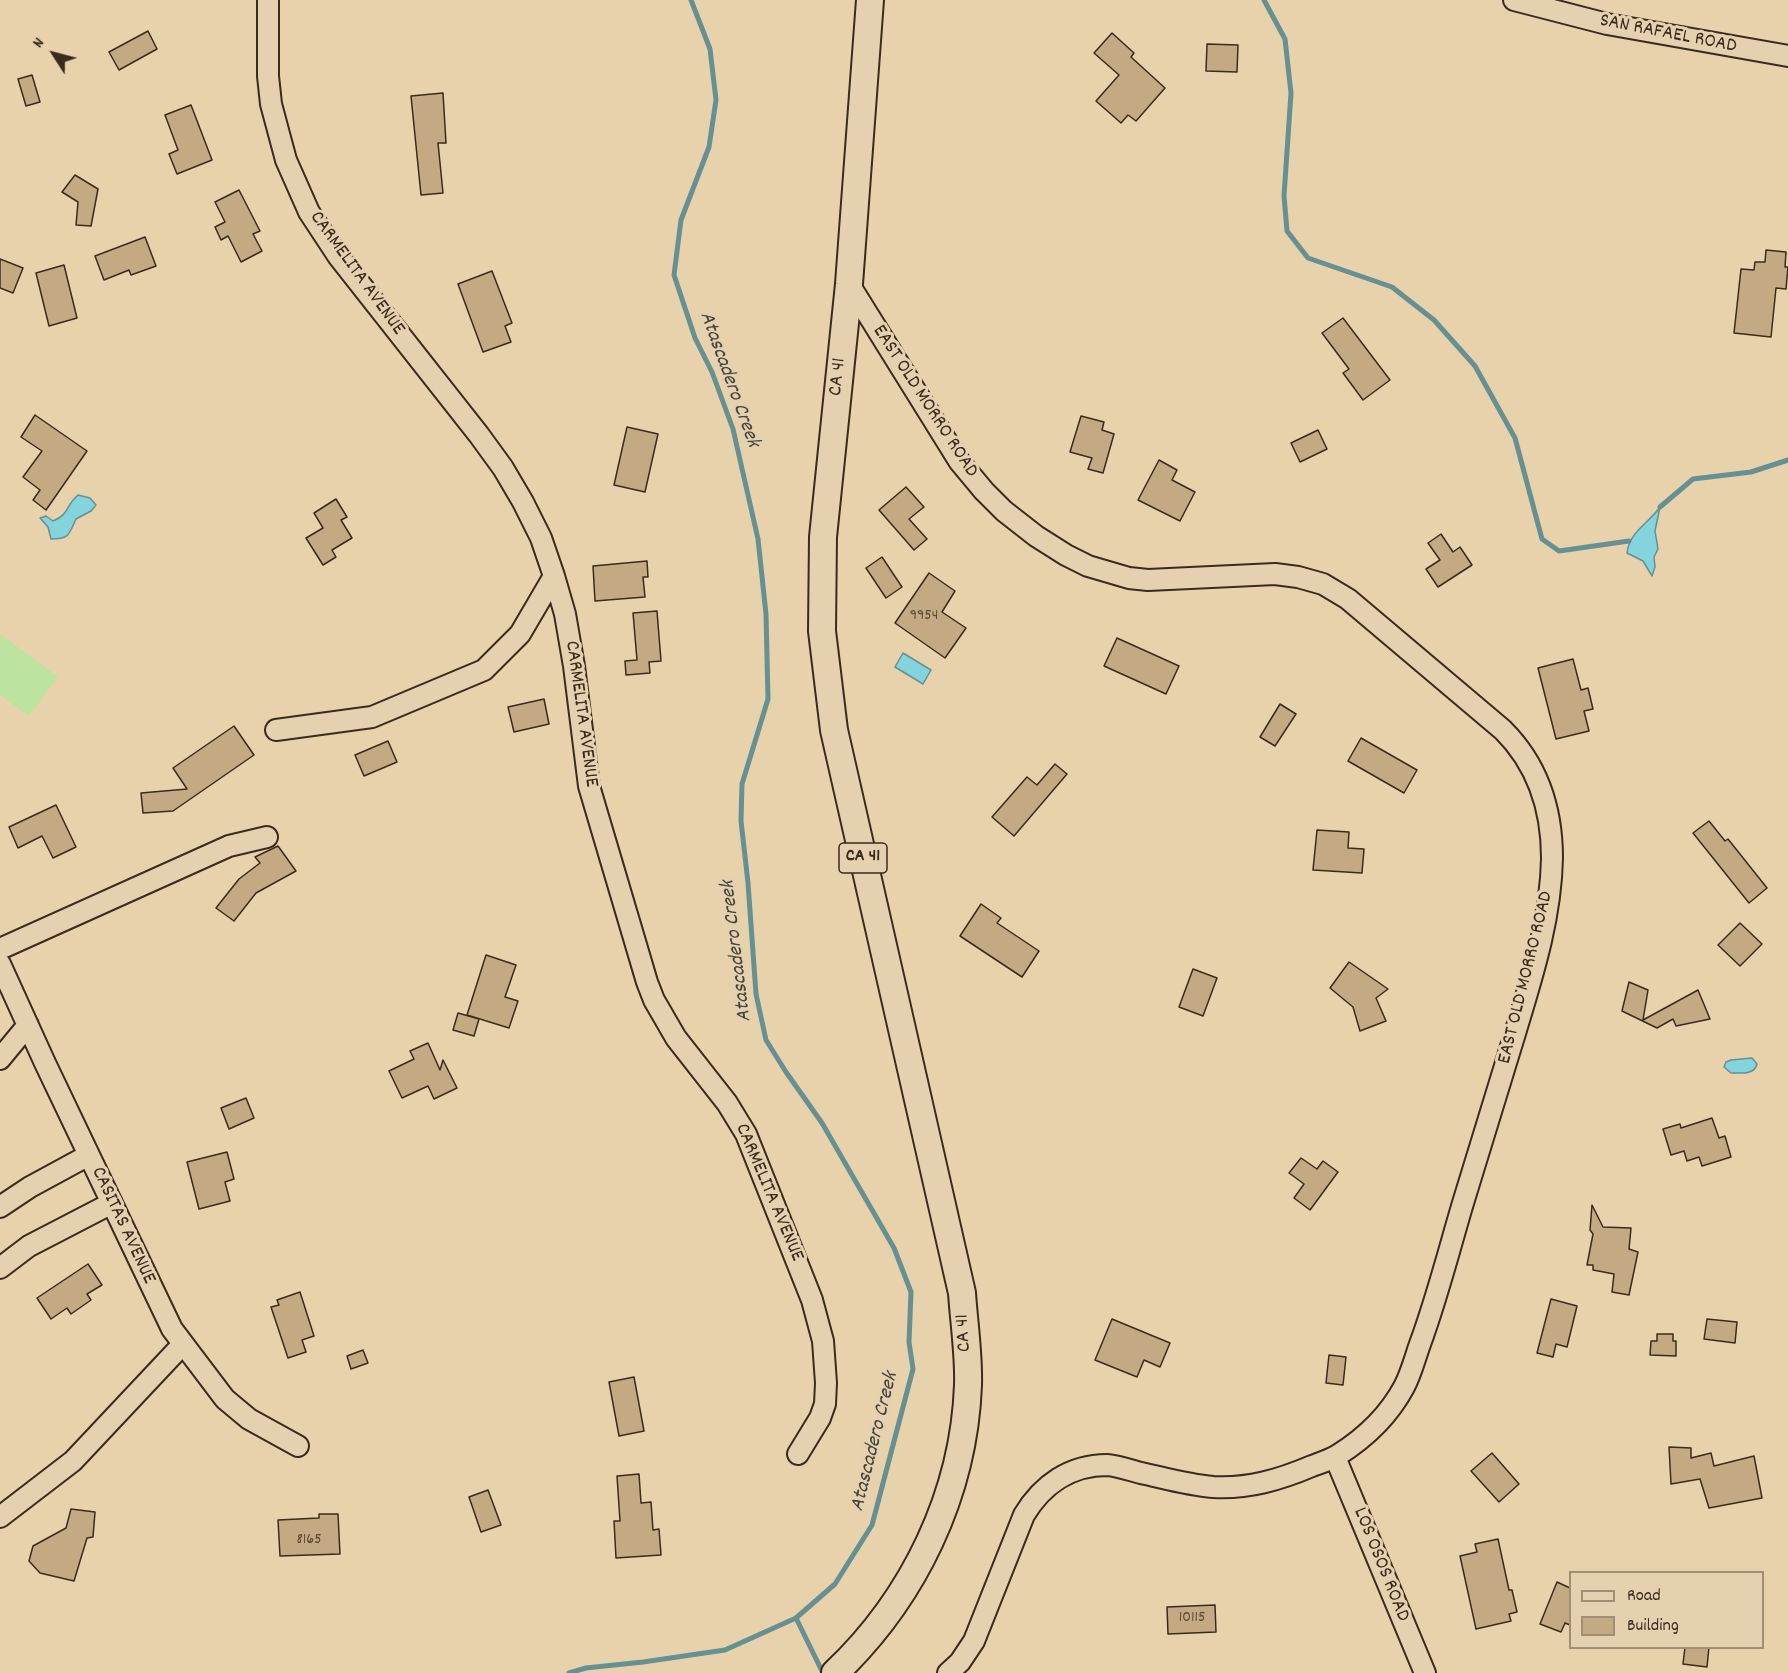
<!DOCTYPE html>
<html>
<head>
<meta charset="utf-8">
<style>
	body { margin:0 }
	#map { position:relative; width:1788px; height:1673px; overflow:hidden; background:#e8d2ab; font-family:Dekko,sans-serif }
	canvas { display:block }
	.legend { position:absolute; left:1569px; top:1571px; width:195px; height:78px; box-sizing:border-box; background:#e5d1af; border:2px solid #a18e75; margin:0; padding:8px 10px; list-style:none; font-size:18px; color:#3b2a1e }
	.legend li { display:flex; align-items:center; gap:12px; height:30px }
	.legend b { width:30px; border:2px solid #a18e75 }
	.north { position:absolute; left:24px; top:24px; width:60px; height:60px; -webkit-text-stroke:4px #e5d1af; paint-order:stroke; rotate:306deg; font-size:16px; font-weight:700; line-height:24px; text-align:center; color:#3b2a1e }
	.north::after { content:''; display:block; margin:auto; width:21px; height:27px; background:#3b2a1e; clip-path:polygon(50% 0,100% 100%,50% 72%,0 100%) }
</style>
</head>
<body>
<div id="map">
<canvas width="1788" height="1673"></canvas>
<ul class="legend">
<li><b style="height:8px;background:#e5d1af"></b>Road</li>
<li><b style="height:16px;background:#c3aa82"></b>Building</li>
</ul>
<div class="north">N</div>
</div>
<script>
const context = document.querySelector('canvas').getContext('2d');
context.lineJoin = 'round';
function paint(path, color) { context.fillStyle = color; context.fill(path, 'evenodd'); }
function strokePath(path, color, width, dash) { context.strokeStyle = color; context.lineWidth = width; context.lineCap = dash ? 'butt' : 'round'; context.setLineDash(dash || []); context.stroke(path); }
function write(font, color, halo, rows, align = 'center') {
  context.font = font + ' Dekko,sans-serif'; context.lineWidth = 6; context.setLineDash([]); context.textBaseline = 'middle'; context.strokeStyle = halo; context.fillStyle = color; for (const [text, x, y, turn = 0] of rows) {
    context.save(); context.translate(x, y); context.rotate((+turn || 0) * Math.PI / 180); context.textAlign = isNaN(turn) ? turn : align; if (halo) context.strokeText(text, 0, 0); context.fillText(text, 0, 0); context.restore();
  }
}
const green = new Path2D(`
	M0,634l58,43 -29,39 -29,-21z`);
const water = new Path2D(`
	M78,495l12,3 6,7 -5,6 -15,8c-7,15 -6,20 -25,20l-3,-12 -8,-9 6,-2 7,5c17,-7 12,-15 25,-26z
	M1660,507l-5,24 3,18 -4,8 1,10 -3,9 -9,-15 -16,-8c2,-21 22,-30 33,-46z
	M903,653l28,17 -8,14 -28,-17z
	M1752,1058l5,6c-2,11 -17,9 -26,9l-7,-6 2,-5 5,-2z`);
const stream = new Path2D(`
	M1264,0l21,39 6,54 -7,103 3,35 21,27 84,29 42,33 41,46 40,72 27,101 17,12 70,-10
	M1660,507l33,-28 58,-7 37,-12
	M796,1618l27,55
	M569,1673l17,-5 57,-6 82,-12 71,-32 39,-34 37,-59 41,-156 -4,-27 2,-50 -17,-44 -72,-125 -36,-51 -20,-32 -10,-46 -8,-111 -7,-62 1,-37 26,-85 -2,-85 -8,-75 -25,-110 -21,-57 -17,-34 -21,-63 7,-55 28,-73 7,-47 -6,-51 -19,-49`);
const building = new Path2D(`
	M148,31l9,18 -38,21 -10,-18z
	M1112,33l22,20 -3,4 34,31 -29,33 -8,-6 -7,8 -25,-22 23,-26 -25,-22z
	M1207,44l31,1 -1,27 -31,-1z
	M32,75l8,27 -14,4 -8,-27z
	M443,93l3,50h-8l5,50 -22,2 -10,-99z
	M191,105l21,55 -35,14 -8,-20 9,-4 -13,-35z
	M75,175l23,14 -7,37 -15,-1 2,-23 -16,-10z
	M239,190l21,41 -7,3 9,17 -21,11 -13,-26 -7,4 -6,-13 10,-5 -10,-20z
	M145,237l11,29 -25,9 -2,-5 -25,10 -9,-24z
	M1766,250l20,2 -1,15h3l-2,22 -10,-1 -5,49 -37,-4 7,-64 13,1 1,-8h10z
	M0,259l23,9 -10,25 -13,-5z
	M64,265l13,53 -28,8 -13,-53z
	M492,271l20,52 -7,3 6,16 -28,10 -25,-68z
	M1343,318l47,62 -27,20 -20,-27 6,-4 -27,-36z
	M35,415l52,36 -41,59 -13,-10 7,-10 -17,-13 19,-26 -21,-14z
	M1081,416l23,6 -2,8 12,4 -11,39 -15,-4 4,-11 -22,-6z
	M627,427l31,7 -13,58 -31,-7z
	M1318,430l9,19 -27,13 -9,-19z
	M1159,460l18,10 -5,10 23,12 -15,29 -42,-21z
	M906,487l18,20 -15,12 18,20 -13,11 -35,-40z
	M336,499l11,18 -6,3 11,18 -20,12 4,7 -13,8 -17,-27 17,-10 -9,-15z
	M1441,534l12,18 7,-5 12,18 -34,22 -12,-18 14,-9 -12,-17z
	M882,557l20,30 -16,11 -20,-30z
	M647,561l1,16h-5l2,20 -50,4 -2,-35z
	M929,573l26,18 -13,21 24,16 -21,30 -50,-35z
	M657,611l4,50 -12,1 1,11 -24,2 -1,-14 12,-1 -4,-47z
	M1117,638l62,28 -13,28 -62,-28z
	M1573,659l8,31 7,-2 5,21 -9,2 5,20 -33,8 -18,-71z
	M544,699l5,25 -35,8 -6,-25z
	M1280,704l16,10 -21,32 -15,-9z
	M234,726l20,29 -81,56 -30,2 -2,-20 46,-4 -14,-21z
	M1361,738l56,32 -13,23 -56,-32z
	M388,741l9,21 -33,14 -9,-21z
	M1055,764l12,10 -53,62 -22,-19 35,-40 10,8z
	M56,805l20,42 -23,11 -11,-22 -24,12 -9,-21z
	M1709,821l16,20 3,-2 39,49 -18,15 -56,-70z
	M1317,830l32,2 -1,16 16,1 -2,24 -49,-3z
	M278,846l18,25 -40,22 -22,28 -18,-13 23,-29 21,-16 -5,-6z
	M981,904l20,14 -4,5 42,28 -17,26 -62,-41z
	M1740,923l22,21 -22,22 -22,-21z
	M486,955l30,10 -11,32 13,4 -9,27 -42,-13z
	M1349,962l39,27 -12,9 10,23 -26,10 -7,-24 -23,-19z
	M1193,969l24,9 -14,38 -24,-9z
	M1629,982l19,8 -5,30 55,-30 12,29 -34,7 -3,-7 -16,9 -35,-17z
	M458,1013l21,6 -5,17 -21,-6z
	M428,1043l12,27 3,-10 14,28 -23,11 -6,-13 -26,12 -13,-27 25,-12 -4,-8z
	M246,1098l8,20 -25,11 -8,-21z
	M1712,1118l7,20 6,-2 6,21 -29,9 -3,-9 -12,4 -3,-10 -13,4 -8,-26 17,-5 1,4z
	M227,1152l7,27 -9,3 5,19 -31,8 -12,-47z
	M1301,1158l16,11 6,-8 15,11 -28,38 -16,-12 10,-14 -15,-11z
	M1592,1205l11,22 28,1 -2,21 9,3 -9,43 -17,-3 2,-18 -21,-4v-5h-6l6,-31 -3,-4z
	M88,1264l14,21 -15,9 4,6 -20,14 -4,-6 -16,11 -14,-21z
	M300,1292l14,44 -12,4 4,12 -18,6 -17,-51 8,-2 -2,-5z
	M1551,1299l26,7 -10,41 -11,-3 -3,13 -16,-4z
	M1112,1319l58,24 -10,24 -16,-7 -7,17 -42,-17z
	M1707,1319l30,3 -2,21 -31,-4z
	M1657,1334h16v7h3v15l-26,-1 1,-14h6z
	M363,1350l5,13 -17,6 -4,-13z
	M1329,1355l17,2 -3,28 -17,-2z
	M634,1377l10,54 -25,5 -10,-54z
	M1669,1447l22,1v10l20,-5 3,13 40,-10 8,42 -53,10 -9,-29 -29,5z
	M1492,1453l27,31 -20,18 -28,-31z
	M639,1474l2,29 10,-1 2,28 6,-1 2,26 -45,3 -2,-37h6l-3,-45z
	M488,1490l13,35 -20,7 -12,-35z
	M71,1509l24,3 -2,25 -6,1 -13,43 -34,-8 -11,-12 4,-15 33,-18z
	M319,1514h19l2,40 -60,2 -2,-36 41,-2z
	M1498,1539l11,51h3l5,22 -8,2 2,7 -35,8 -16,-73 17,-4 -2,-8z
	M1557,1582l13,6v37l-5,-2 -4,9 -21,-8z
	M1215,1605l1,27 -48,2 -1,-27z
	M1685,1647h24l-2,20 -24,-3z`);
const minor = new Path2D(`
	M268,0v76l3,28 15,56 23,52 29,44 141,179 24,33 20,34 18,36 13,38 11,38 9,52 15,120 58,196 7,18 22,38 51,65 19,31 66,166 11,41 3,42 -1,21 -5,14 -22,36
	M1514,0l93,24 181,32
	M849,284l110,177 25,30 20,20 32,25 30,19 22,11 41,12 19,2 127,-6 23,3 25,7 25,15 155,131c35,35 49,79 49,128 -1,59 -19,116 -36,172 -18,58 -35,115 -53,173 -14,47 -26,95 -43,141 -5,14 -9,30 -16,43 -15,28 -39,51 -66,68 -8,5 -18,8 -26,11 -33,14 -64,23 -99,21 -25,-2 -49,-9 -72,-14 -11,-3 -23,-7 -34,-8 -37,0 -65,20 -83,50l-50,126 -14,21 -12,11
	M276,730l96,-13 112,-47 36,-36 34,-58
	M0,949l229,-103 38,-9
	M0,964l45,99 127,266 53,70 24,20 49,27
	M0,1059l28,-34
	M0,1207l30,-20 59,-32
	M0,1268l29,-22 83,-43
	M1335,1457l90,216
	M0,1517l73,-56 110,-117`);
const major = new Path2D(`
	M835,1673c79,-75 129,-179 133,-288 1,-30 -4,-62 -6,-92l-128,-563 -12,-99 1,-94 26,-253 21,-284`);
const numberNames = [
	["9954",924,617],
	["8165",309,1541],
	["10115",1192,1619]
];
const shields = [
	[863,858,48]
];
const shieldNames = [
	["CA 41",863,858]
];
const streetNames = [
	["SAN RAFAEL ROAD",1668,35,11],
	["CARMELITA AVENUE",356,274,54],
	["CA 41",839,377,-84],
	["EAST OLD MORRO ROAD",924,402,57],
	["CARMELITA AVENUE",580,714,82],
	["EAST OLD MORRO ROAD",1527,978,-76],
	["CARMELITA AVENUE",768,1193,67],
	["CASITAS AVENUE",122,1226,65],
	["CA 41",965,1333,-94],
	["LOS OSOS ROAD",1380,1565,68]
];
const waterNames = [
	["Atascadero Creek",728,380,70],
	["Atascadero Creek",738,951,-97],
	["Atascadero Creek",876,1442,-76]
];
paint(green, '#bce39f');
paint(water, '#83d4dd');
strokePath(water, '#669091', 1.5);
strokePath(stream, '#669091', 5);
paint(building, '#c3aa82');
strokePath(building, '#3b2a1e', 1.5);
strokePath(minor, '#3b2a1e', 24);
strokePath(major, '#3b2a1e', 30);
strokePath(minor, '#e5d1af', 20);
strokePath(major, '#e5d1af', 26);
write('16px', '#5d4a37', null, numberNames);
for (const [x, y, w] of shields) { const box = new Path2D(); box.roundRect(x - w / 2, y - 15, w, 30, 4.5); context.fillStyle = '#e5d1af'; context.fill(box); strokePath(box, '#3b2a1e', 1.5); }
write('bold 18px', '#3b2a1e', null, shieldNames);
write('20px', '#3b2a1e', '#e5d1af', streetNames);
write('italic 21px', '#46443b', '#e5d1af', waterNames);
</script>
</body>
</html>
